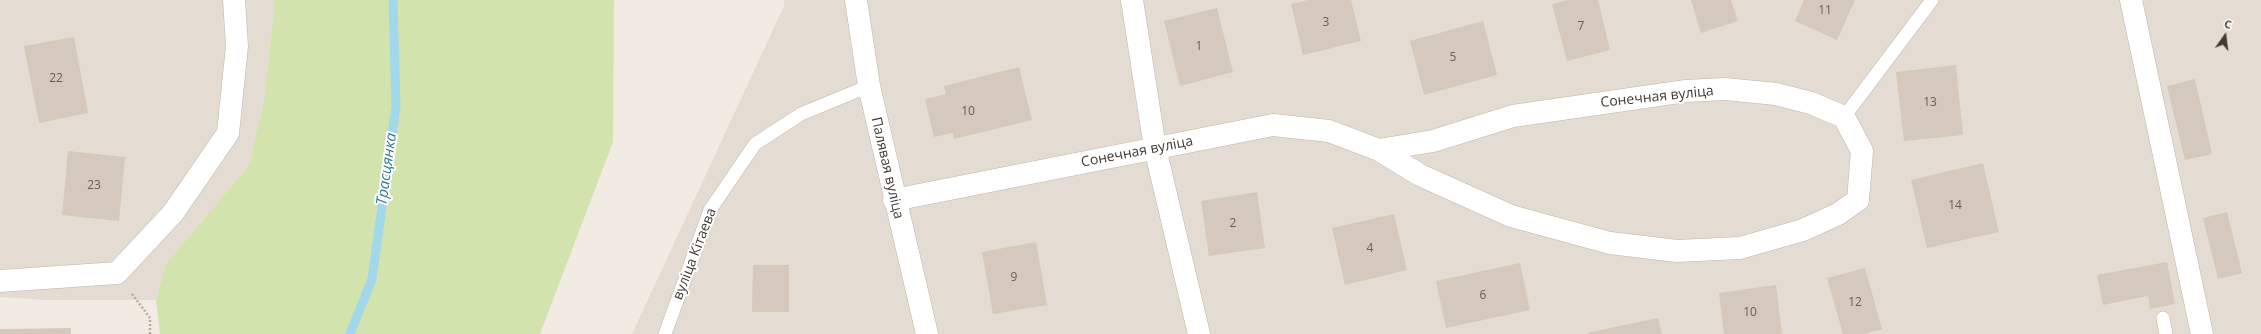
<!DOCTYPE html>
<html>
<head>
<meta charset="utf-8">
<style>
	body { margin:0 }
	#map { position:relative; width:2261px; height:334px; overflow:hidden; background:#f1ebe4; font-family:"Open Sans",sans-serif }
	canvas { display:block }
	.north { position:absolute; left:2205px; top:16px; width:40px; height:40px; -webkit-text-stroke:3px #fff; paint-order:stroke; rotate:14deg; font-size:11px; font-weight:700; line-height:16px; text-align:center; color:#423b34 }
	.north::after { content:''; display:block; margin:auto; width:14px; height:18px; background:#423b34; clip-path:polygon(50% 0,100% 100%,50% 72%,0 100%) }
</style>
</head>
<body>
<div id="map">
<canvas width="2261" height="334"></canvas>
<div class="north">С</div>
</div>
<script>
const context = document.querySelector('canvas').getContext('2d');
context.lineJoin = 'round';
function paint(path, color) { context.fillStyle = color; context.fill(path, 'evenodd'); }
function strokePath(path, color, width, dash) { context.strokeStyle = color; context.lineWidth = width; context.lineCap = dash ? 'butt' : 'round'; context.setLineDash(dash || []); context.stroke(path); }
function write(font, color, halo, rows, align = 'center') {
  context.font = font + ' "Open Sans",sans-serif'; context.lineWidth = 4; context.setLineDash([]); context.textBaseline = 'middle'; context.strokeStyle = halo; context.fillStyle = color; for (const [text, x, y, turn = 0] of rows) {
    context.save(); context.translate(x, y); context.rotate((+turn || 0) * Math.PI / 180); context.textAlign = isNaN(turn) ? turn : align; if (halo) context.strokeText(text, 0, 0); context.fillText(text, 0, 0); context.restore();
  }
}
const residential = new Path2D(`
	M0,0h275l-11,100 -15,65 -83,99 -10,36h-110l-46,-3z
	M784,0h1477v334h-1629l152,-328z`);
const green = new Path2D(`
	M275,0h339l-1,142 -73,192h-380l-4,-34 10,-36 83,-99 15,-65z`);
const stream = new Path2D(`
	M350,334l22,-55 24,-173 -3,-106`);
const building = new Path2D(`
	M1308,0h43l10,41 -58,14 -12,-51z
	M1568,0h30l12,50 -43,11 -15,-57z
	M1691,0h40l7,21 -37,12z
	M1804,0h51l-18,40 -42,-19z
	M1217,8l16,64 -53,14 -16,-65z
	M1483,21l14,54 -73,20 -14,-54z
	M74,37l14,76 -49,10 -15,-77z
	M1956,65l7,70 -59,6 -8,-69z
	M1019,67l13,53 -78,19 -1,-6 -19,4 -9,-38 21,-5 -2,-8z
	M2195,79l17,75 -27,6 -18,-74z
	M68,151l57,6 -6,64 -57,-6z
	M1983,163l16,69 -72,16 -16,-68z
	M1257,192l8,56 -56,8 -8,-55z
	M2227,212l15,61 -24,6 -15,-61z
	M1394,214l13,56 -62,15 -13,-57z
	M1036,242l11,63 -54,9 -11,-62z
	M2167,262l8,42 -25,5 -2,-13 -45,9 -6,-30z
	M1520,263l10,47 -84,18 -10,-47z
	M753,265h36v47h-37z
	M1865,268l17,61 -19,5h-20l-16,-56z
	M1776,285l6,49h-58l-5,-41z
	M1658,318l4,16h-75v-1z
	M71,328v6h-71v-5z`);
const path = new Path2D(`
	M132,294l18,24v16`);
const lane = new Path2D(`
	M1844,117l88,-117
	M2163,318l3,16
	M665,334l45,-124 45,-66 46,-30 68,-28`);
const street = new Path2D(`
	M856,0l13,86 58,248
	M1132,0l23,148 44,186
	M2131,0l71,334
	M894,200l379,-75 56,6 50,19 41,25 91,41 99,27 67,8 63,-3 63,-18 35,-16 20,-14 4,-49 -18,-34 -33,-14 -35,-9 -51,-5 -39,2 -173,25 -80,25 -54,9
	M0,281l117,-8 56,-60 55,-80 9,-87 -3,-46`);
const numberNames = [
	["11",1825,11],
	["3",1326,23],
	["7",1581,27],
	["1",1199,47],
	["5",1453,58],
	["22",56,79],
	["13",1930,103],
	["10",968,112],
	["23",94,186],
	["14",1955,206],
	["2",1233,224],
	["4",1370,249],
	["9",1014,278],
	["6",1483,296],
	["12",1855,303],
	["10",1750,313]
];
const streetNames = [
	["Сонечная вуліца",1657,97,-6],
	["Сонечная вуліца",1137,152,-11],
	["Палявая вуліца",887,168,77],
	["вуліца Кітаева",695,254,-69]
];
const waterNames = [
	["Трасцянка",387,169,-82]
];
paint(residential, '#e4dcd2');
paint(green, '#d3e3ae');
strokePath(stream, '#a2d8eb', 9);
paint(building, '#d5c8bd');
strokePath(lane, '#beb4aa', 14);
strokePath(street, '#beb4aa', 23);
strokePath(path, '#bcab99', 2.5, [2, 2]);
strokePath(lane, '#fff', 13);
strokePath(street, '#fff', 22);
write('12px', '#675e56', null, numberNames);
write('14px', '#423b34', '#fff', streetNames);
write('italic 15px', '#307b98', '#fff', waterNames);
</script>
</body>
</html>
